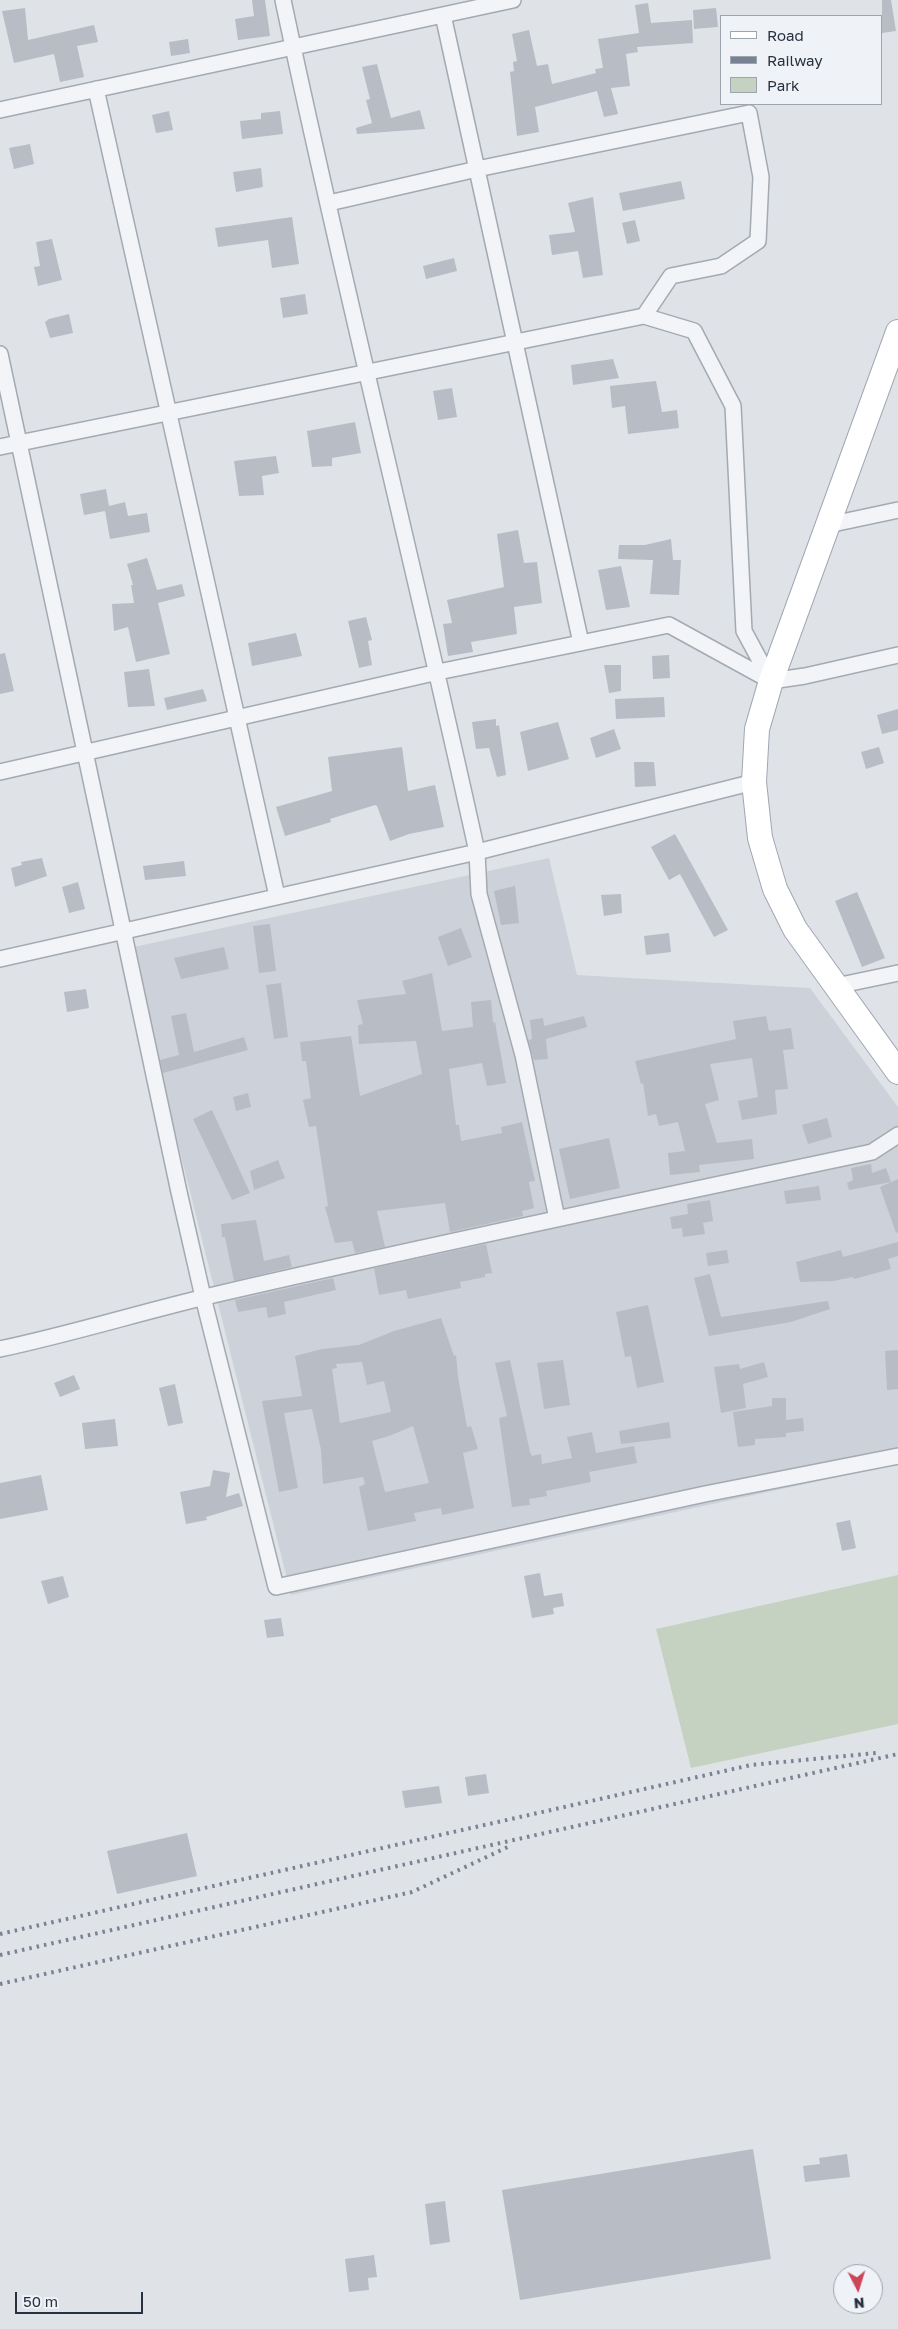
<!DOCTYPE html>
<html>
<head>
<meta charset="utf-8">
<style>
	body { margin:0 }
	#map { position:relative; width:898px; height:2329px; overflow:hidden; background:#dfe3e8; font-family:"Golos Text",sans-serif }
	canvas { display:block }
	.legend { position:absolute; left:720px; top:15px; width:162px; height:90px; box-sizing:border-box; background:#eff2f6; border:1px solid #9fa5ad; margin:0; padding:6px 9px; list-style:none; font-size:15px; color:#28313f }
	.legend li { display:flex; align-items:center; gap:10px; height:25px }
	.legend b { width:25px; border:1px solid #9fa5ad }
	.north { position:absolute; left:833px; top:2264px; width:50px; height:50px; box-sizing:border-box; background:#eff2f6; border:1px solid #9fa5ad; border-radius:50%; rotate:175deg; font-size:14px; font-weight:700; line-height:20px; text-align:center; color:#28313f }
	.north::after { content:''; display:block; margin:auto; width:18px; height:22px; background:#cc465a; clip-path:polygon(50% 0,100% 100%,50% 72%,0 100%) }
	.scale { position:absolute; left:15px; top:2292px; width:128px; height:22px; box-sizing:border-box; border:2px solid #28313f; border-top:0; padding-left:6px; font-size:15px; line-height:18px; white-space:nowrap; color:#28313f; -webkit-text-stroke:4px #eff2f6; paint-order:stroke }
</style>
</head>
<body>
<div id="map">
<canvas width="898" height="2329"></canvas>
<ul class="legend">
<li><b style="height:6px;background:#fff"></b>Road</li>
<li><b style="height:6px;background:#798292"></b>Railway</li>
<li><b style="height:14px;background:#c5d2c1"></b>Park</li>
</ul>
<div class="north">N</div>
<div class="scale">50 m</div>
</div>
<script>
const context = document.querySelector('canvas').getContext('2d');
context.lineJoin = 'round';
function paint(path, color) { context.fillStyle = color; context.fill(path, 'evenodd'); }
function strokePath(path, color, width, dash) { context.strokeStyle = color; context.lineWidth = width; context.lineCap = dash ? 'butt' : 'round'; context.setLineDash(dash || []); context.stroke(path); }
const built = new Path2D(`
	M549,858l28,117 233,13 88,119v357l-607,131 -162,-647z`);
const green = new Path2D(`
	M898,1575v149l-207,44 -35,-139z`);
const building = new Path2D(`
	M252,0h13l5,36 -32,4 -3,-21 19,-3z
	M882,0h9l5,31 -14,2z
	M648,3l3,20 41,-3 1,23 -56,4 1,5 -12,2 4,32 -19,2 7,26 -14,3 -7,-26 -62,16 4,25 -22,4 -7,-64 4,-1 -1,-9 4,-1 -5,-27 17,-4 8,36 11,-2 4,20 44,-11 -1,-4 8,-1 -5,-29 41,-6 -4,-28z
	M25,8l3,32 66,-15 4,17 -21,4 7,31 -24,5 -6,-28 -40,9 -12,-52z
	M716,8l2,19 -24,2 -1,-19z
	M188,39l2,14 -19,3 -2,-14z
	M377,64l14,54 29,-8 5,19 -68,5 -1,-6 16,-5 -6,-23 4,-1 -8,-32z
	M169,111l4,19 -17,3 -4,-18z
	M280,111l3,23 -41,5 -2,-18 21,-2v-6z
	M30,144l4,20 -20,5 -5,-21z
	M261,168l2,19 -27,5 -3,-20z
	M681,181l4,18 -62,12 -4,-18z
	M593,197l10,78 -20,3 -5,-27 -26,4 -3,-20 26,-3 -7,-29z
	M292,217l7,47 -27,4 -4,-28 -50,7 -3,-19z
	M635,220l5,21 -13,3 -5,-21z
	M52,239l10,41 -24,6 -4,-19 6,-1 -4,-24z
	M454,258l3,13 -31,8 -3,-13z
	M305,294l3,20 -25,4 -3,-20z
	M69,314l4,19 -23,5 -5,-16 4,-3z
	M613,359l6,19 -46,7 -2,-20z
	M656,381l6,31 15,-2 2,18 -51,6 -3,-28 -13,2 -2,-22z
	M452,388l5,29 -19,3 -5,-29z
	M355,422l6,31 -29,5v8l-20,1 -5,-36z
	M276,456l3,17 -17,3 2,19 -25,1 -5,-35z
	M106,489l3,17 16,-4 3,14 19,-3 3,19 -40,7 -5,-28 -21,4 -4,-21z
	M518,530l6,33 13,-1 5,41 -28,4 3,27 -46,8 2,10 -25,4 -5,-32 9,-1 -5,-23 57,-13 -7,-53z
	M671,539l2,21h8l-2,35 -29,-1 3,-34 -35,-1 1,-14h26z
	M147,558l10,32 25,-6 3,12 -27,7 12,51 -34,8 -8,-35 -14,4 -2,-27 22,-1 -3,-18h2l-6,-21z
	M621,566l9,41 -24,3 -8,-40z
	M366,617l6,23 -4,1 4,24 -13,3 -11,-47z
	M296,633l6,23 -50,10 -4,-23z
	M5,653l9,38 -14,3v-40z
	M669,655l1,23 -17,1 -1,-23z
	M604,665h17v26l-12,2z
	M149,669l6,37 -27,1 -4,-35z
	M203,689l4,12 -40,9 -3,-12z
	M664,697l1,20 -49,2 -1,-20z
	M898,709v21l-16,4 -5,-19z
	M496,719v7l3,-1 7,50 -9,2 -8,-29 -13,1 -4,-27z
	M558,722l11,37 -41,12 -8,-39z
	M614,729l7,20 -25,9 -6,-20z
	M402,747l6,44 27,-6 9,42 -35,7 -19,7 -13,-35 -2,-1 -45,14 1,3 -46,14 -9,-29 56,-16 -4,-34z
	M879,747l5,16 -18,6 -5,-17z
	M634,762h20l2,24 -21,1z
	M675,834l53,96 -14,7 -34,-63 -11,6 -18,-33z
	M42,858l5,18 -32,11 -4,-19 11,-3 -1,-3z
	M184,861l2,15 -41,4 -2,-14z
	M78,882l7,27 -16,4 -7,-26z
	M515,886l4,37 -18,2 -7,-34z
	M857,892l28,66 -23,9 -27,-66z
	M621,894l1,19 -18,3 -3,-21z
	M270,924l6,47 -17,2 -6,-47z
	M461,928l11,29 -24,9 -10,-29z
	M669,933l2,19 -25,3 -2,-19z
	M224,947l5,22 -48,10 -7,-21z
	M432,973l10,58 31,-4 -2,-25 20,-2 2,23 2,-1 11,61 -19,3 -5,-23 -33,6 7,56h3l2,16 41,-8 -1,-6 21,-5 13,59 -6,1 5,26 -12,3 1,5 -73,16 -5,-29 -68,8 8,36 -30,6 -3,-12 -17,2 -10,-36 3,-1 -12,-80 -7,1 -6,-27 8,-2 -5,-37h-4l-2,-19 51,-6 9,60 62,-22 -6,-33 -57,3 -1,-19 5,-1 -6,-24 49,-6 -4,-13z
	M281,983l7,54 -14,2 -8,-54z
	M86,989l3,19 -22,4 -3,-20z
	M186,1013l8,39 50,-15 4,13 -85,23 -3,-13 19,-5 -8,-39z
	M584,1016l3,11 -41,12 2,20 -14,1 -6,-20 4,-1 -2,-19 13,-2 1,8z
	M766,1016l3,15 22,-3 3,21 -11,1 5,39 -13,1 2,24 -35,6 -4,-19 20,-4 -6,-39 -42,6 9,36 -14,4 12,39 35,-4 2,20 -55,6 1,7 -30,3 -2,-22 17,-2 -7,-29 -19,4 -3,-12 -8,2 -5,-33 -2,1 -6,-23 101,-22 -3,-18z
	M248,1093l3,14 -15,4 -3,-14z
	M212,1110l38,83 -18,7 -39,-81z
	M827,1118l5,19 -24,7 -6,-19z
	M609,1138l11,50 -50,11 -11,-50z
	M278,1160l7,18 -31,12 -4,-19z
	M871,1164l1,9 14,-5 5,14 -42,8 -2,-7 6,-3 -2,-12z
	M898,1179v53l-2,1 -16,-46z
	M819,1186l2,14 -35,4 -2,-13z
	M710,1200l3,21 -10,2 2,11 -22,3 -1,-9 -10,1 -2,-12 18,-3 -1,-10z
	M256,1220l8,41 25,-6 3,12 -58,14 -9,-44h-3l-1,-13z
	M898,1242v14l-10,3 3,10 -37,10 -1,-2 -20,4 -33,1 -4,-20 45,-12 2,7z
	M486,1244l6,29 -7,1v3l-25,5 1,6 -53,11 -2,-9 -27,5 -5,-27z
	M727,1250l2,13 -21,3 -2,-13z
	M710,1274l11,43 107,-16 2,8 -39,13 -82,14 -15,-58z
	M333,1278l3,12 -52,12 2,12 -18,4 -2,-11 -28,5 -3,-12z
	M648,1305l16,77 -27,6 -6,-32 -6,1 -9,-45z
	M441,1318l13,38 2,-1 2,22 9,50 4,-1 7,23 -15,4 11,55 -32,7 -1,-7 -27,5 2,8 -48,10 -9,-44 6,-3 -2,-7 -40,7 -2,-34 -9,-41 -28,4 14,75 -19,4 -17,-91 40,-5 -7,-40 27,-7 37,-4 35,-14zM362,1362l5,23 17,-4 7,31 -51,11 -8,-54 5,-1 -1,-4zM413,1426l16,57 -44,9 -13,-51 17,-5z
	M898,1350v39l-11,1 -2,-39z
	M510,1360l20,92 2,4 9,-2 1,10 30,-6 -5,-21 25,-5 4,21 38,-7 3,17 -48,9 2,10 -45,9 1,5 -18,3 1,6 -18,2 -13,-89 8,-2 -12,-53z
	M563,1360l7,45 -26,4 -7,-46z
	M764,1362l4,15 -25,7 3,24 -25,5 -7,-46 25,-3 1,5z
	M74,1375l6,14 -20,8 -6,-14z
	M175,1384l8,39 -15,3 -9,-38z
	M772,1398h14v22l17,-2 1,13 -18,2v4l-31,2v6l-17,2 -5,-35 39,-6z
	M115,1419l3,27 -33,3 -3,-26z
	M669,1422l2,16 -50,6 -2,-13z
	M213,1470l17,3 -4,24 13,-4 4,13 -37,11 1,3 -21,4 -6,-32 30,-6z
	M41,1475l7,35 -48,9v-36z
	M850,1520l6,28 -14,3 -6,-28z
	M540,1573l4,23 18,-3 2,13 -11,2 1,6 -22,4 -8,-42z
	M63,1576l6,21 -21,7 -7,-23z
	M281,1618l3,18 -17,2 -3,-18z
	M486,1774l3,19 -21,3 -3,-19z
	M439,1786l3,17 -37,5 -3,-17z
	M187,1833l10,43 -80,18 -10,-43z
	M753,2149l18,110 -251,41 -18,-110z
	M847,2154l3,23 -45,5 -2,-16 17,-2 -1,-6z
	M445,2201l5,41 -20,3 -5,-41z
	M374,2255l3,22 -9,1 1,12 -20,2 -4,-33z`);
const minor = new Path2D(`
	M283,0c60,285 132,568 194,852l277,-70
	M443,15l138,628
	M96,89l181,807
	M0,110l513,-110
	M329,203l148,-34 272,-56 12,64 -3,64 -37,25 -50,10 -27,40
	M0,354l179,838 24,105 73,290 429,-93 193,-38
	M0,447l644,-131 50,15 39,75 11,225 27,50
	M828,525l70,-15
	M0,772l438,-100 231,-47 102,56 34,-5 93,-21
	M0,959l477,-107 2,42 44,161 34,164
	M836,986l62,-13
	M0,1349c75,-16 148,-39 222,-56 216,-50 433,-95 650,-141l26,-17`);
const primary = new Path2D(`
	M898,332l-127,349 -14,48 -3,53 6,56 15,51 20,40 103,143`);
const rail = new Path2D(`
	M0,1934l751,-169 125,-12
	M0,1955l898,-201
	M0,1984l412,-92 98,-46`);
paint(built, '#cdd2da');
paint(green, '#c5d2c1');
paint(building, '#b7bcc5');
strokePath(minor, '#a4aab2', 18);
strokePath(primary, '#9fa7b4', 26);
strokePath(minor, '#f2f4f7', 15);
strokePath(primary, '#fff', 24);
strokePath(rail, '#798292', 4, [2.5, 5]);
</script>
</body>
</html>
